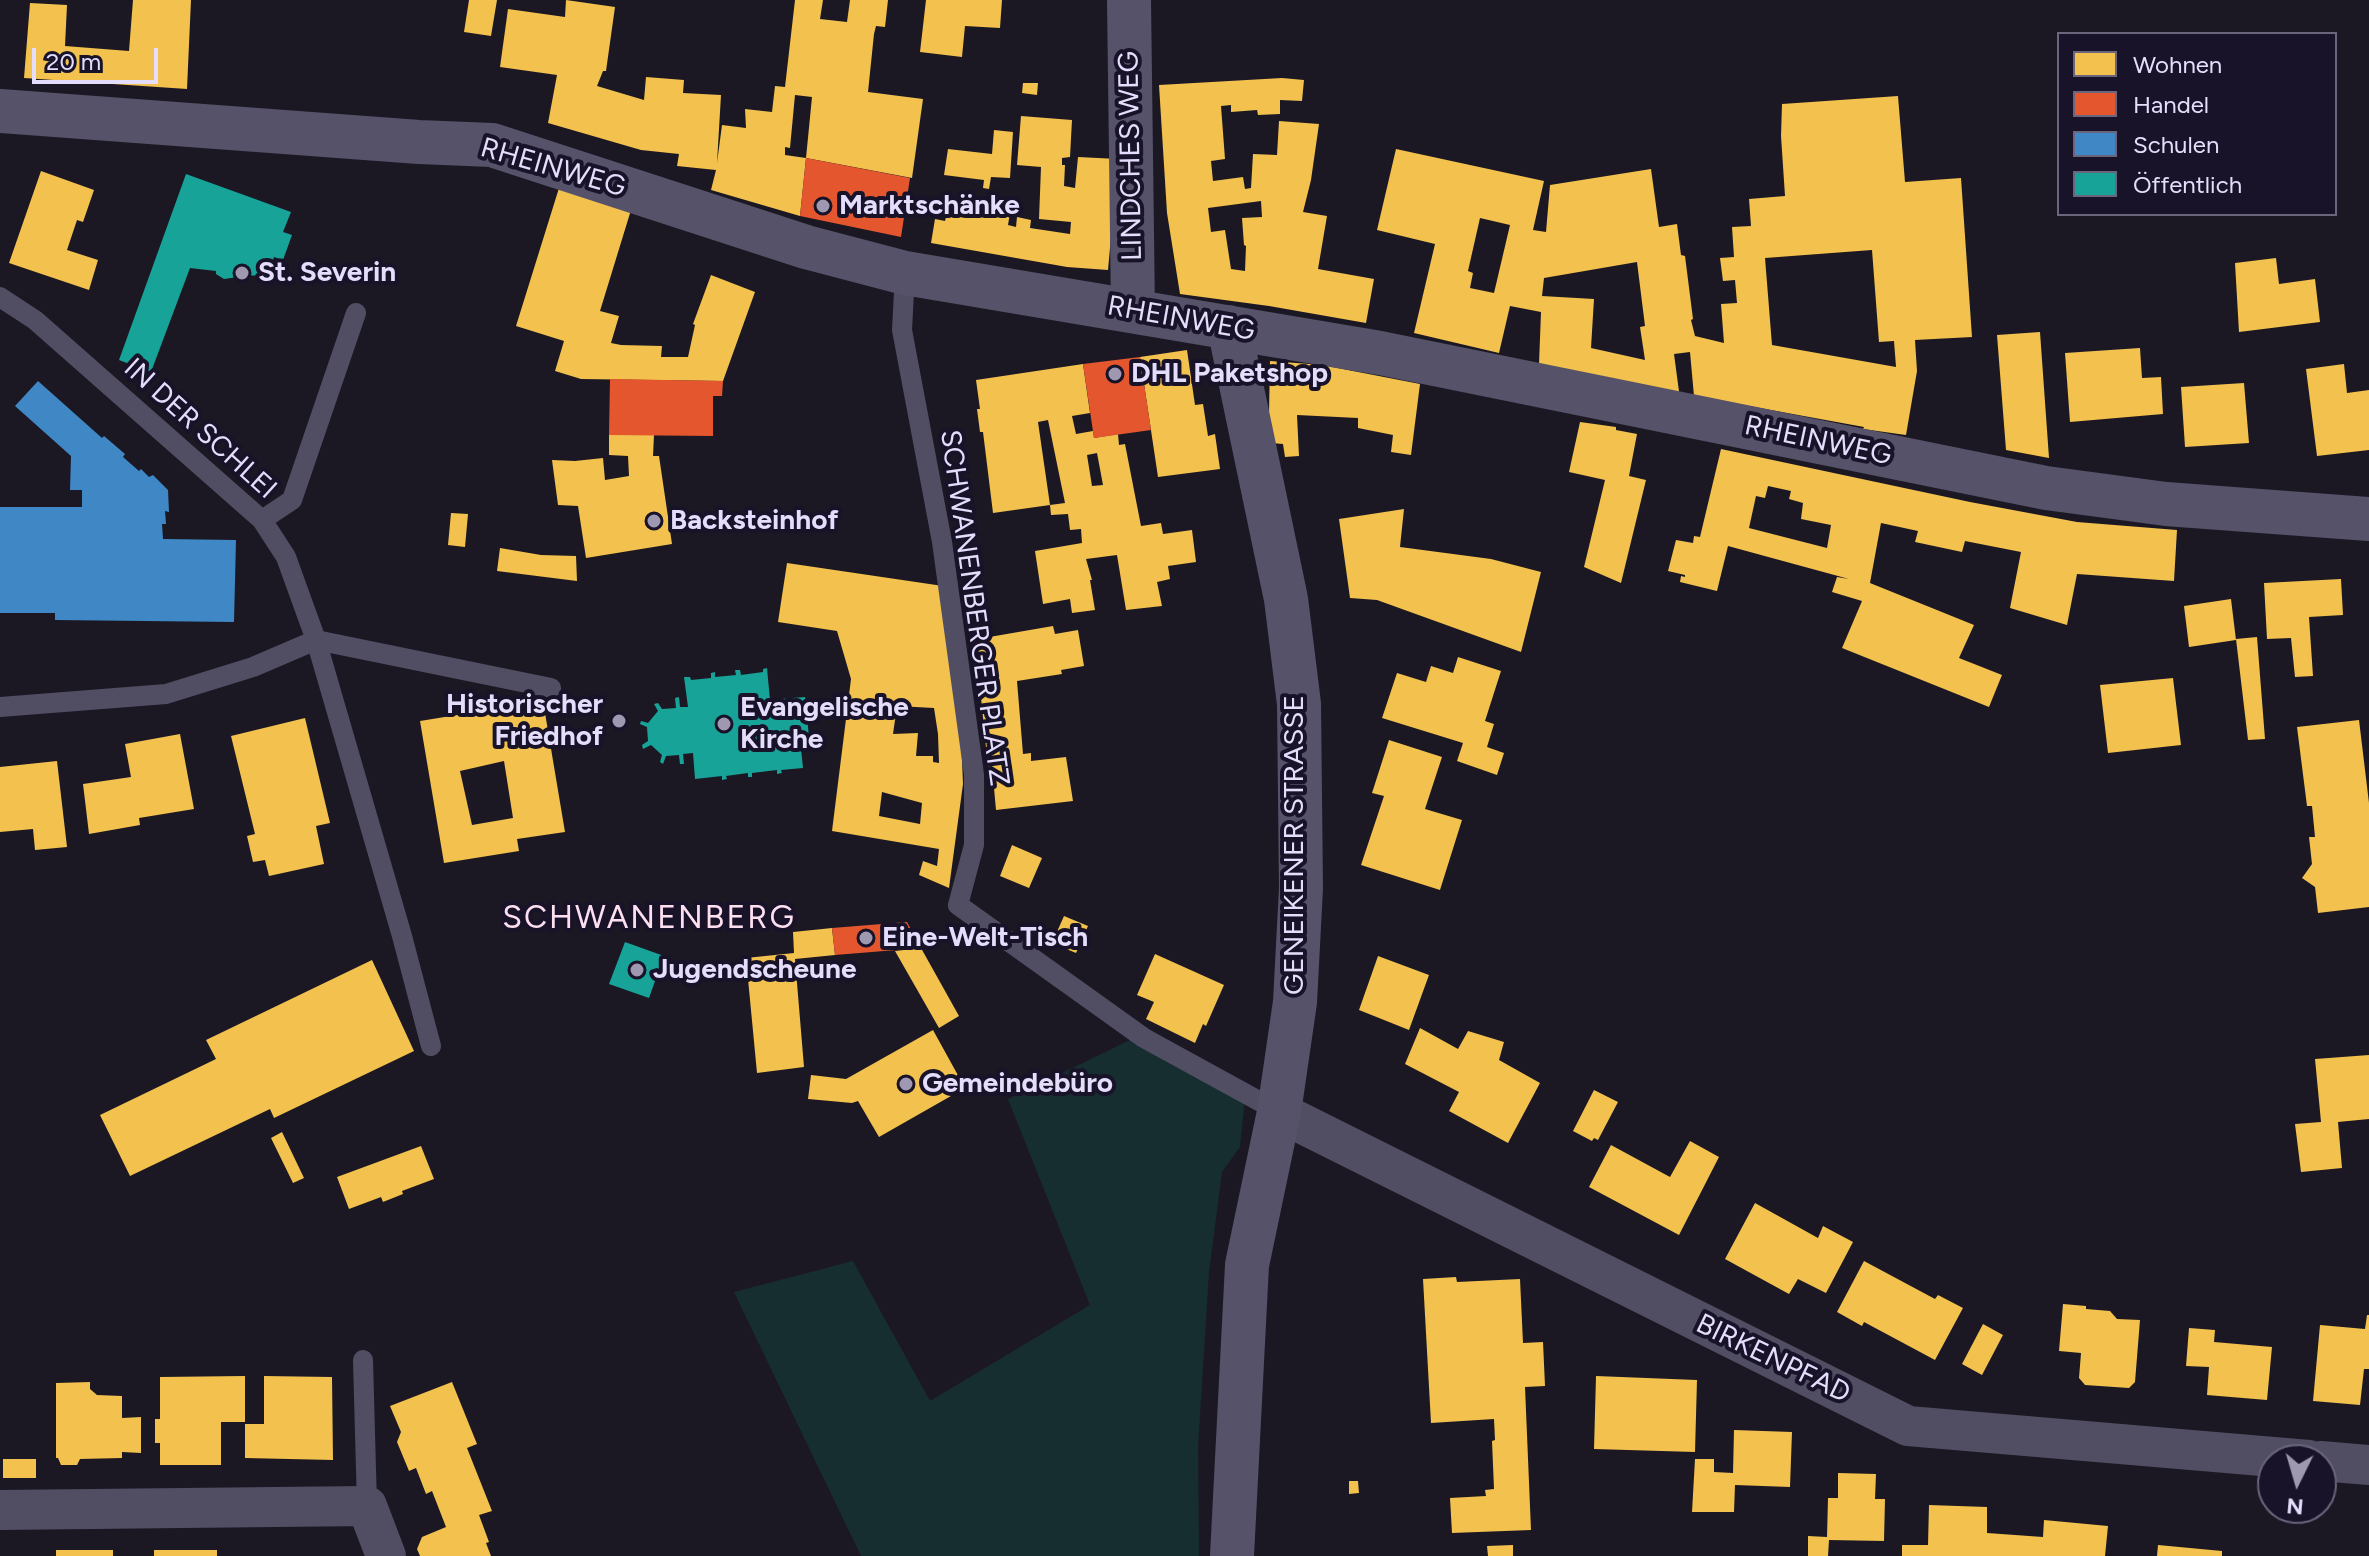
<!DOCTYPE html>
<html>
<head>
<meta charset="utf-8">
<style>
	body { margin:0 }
	#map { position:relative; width:2369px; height:1556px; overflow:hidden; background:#1b1824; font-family:Figtree,sans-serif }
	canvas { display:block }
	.legend { position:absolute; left:2057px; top:32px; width:280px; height:184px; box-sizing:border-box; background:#181329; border:2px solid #6a647d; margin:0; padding:10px 14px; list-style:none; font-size:24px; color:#e4ddfc }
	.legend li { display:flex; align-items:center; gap:16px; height:40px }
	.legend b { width:40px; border:2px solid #6a647d }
	.north { position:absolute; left:2257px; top:1444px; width:80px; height:80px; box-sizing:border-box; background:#181329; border:2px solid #6a647d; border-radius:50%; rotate:185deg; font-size:22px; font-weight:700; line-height:32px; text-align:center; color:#e4ddfc }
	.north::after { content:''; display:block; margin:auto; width:28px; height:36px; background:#9e98b0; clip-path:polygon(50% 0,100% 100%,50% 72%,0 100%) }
	.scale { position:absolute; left:32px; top:48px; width:126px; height:36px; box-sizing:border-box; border:4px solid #e4ddfc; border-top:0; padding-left:10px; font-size:24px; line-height:28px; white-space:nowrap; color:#e4ddfc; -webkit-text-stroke:6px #181329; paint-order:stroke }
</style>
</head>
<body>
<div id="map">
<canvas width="2369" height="1556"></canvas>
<ul class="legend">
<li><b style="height:22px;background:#f2c14e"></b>Wohnen</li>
<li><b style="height:22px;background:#e4572e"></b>Handel</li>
<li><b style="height:22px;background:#3f88c5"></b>Schulen</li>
<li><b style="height:22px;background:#17a398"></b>Öffentlich</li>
</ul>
<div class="north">N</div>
<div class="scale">20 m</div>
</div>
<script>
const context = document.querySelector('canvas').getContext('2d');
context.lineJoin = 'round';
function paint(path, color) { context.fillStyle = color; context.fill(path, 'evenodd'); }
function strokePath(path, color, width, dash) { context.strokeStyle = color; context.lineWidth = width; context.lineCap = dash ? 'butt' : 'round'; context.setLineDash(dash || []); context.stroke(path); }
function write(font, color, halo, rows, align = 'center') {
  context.font = font + ' Figtree,sans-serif'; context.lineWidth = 8; context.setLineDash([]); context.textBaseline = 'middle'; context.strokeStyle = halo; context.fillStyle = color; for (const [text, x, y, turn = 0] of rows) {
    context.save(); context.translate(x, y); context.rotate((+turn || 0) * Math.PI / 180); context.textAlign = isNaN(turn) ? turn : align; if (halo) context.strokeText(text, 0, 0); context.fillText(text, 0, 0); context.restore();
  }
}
const green = new Path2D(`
	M1151,1030l95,58 -6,59 -18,25 -13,100 -11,175 1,109h-338l-127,-264 119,-31 77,140 160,-96 -82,-206z`);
const homes = new Path2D(`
	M133,0h58l-4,89 -163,-11 6,-75 37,2 -2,41 64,5z
	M469,0h28l-6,36 -27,-4z
	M566,0l49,7 -9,64h-3l-6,15 47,14 2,-23 38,3 -1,13 38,2 -4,68 5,-38 24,3 -1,-19 27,3 3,-26 10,1 10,-87h28l-3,19 27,3 3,-22h38l-3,27 -9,-1 -2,8 -6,58 55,7 -11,79 -106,-20 6,-61 -17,-2 -5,53 -5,-1v8l21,3 -6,58 -89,-26 5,-20 -39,-4 2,-12 -38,-4 -93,-27 9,-48 -57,-8 8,-58 57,8z
	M926,0h76l-2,28 -35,-2 -3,31 -42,-5z
	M1282,78l22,2 -2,21 -22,-1v14l-22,1 -1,-5 -26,2v-7l-10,1 4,53 -14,2 2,20 30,-4 2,12 6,-1 2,-34 24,1 2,-34 40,3 -8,56 -8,32 24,4 -9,53 56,10 -8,44 -97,-17 -89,-12 -13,-81 -8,-128zM1261,201l1,16 -20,1 2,27 2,1 -1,25 -14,-2 -6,-39 -14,2 -3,-24z
	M1023,83h15l-1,12 -15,-2z
	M1898,96l7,86 56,-4 11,159 -57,3 2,31 -11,64 -43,-6 1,-2 -170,-31 -4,-44 -16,2 6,45 -141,-35 2,-52 -31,-6 -11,47 -85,-20 21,-89 -58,-14 19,-81 148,32 -11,49 13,2 4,-47 101,-16 8,58 18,-3 4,31 4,1 8,63 -2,1 4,16 29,7 -3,-39 16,-1 -2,-23 -12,1 -3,-23 14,-1 -2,-30 19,-1 -2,-27 36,-3 -4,-60 1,-32zM1480,218l30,7 -16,68 -24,-5 3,-15 -5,-2zM1872,250l7,92 15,-1 2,26 -124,-22 -7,-87zM1637,262l8,64 -5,1 5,33 -54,-12 3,-49 -52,-3 2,-18z
	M1021,116l51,4 -2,37 -8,1v7h3l-1,21 11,2 3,-31 40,2 -10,111 -41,-3 -136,-24 4,-24 10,2 3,-13 33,7 3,-18 28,4 -4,24 8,2 1,-10 14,3 -1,8 40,6 1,-12 -32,-3 2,-52 -24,-2z
	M994,130l19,2 -3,46 -19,-1 -2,12 -6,-1 1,-8 -40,-5 4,-26 44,5z
	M41,171l53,19 -11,32 -6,-2 -10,30 31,10 -9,30 -80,-27z
	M559,188l72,22 -31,101 19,5 -8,27 10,2 41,1 -1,11h27l7,-32 -2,-1 18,-49 44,17 -32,89 -142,-2 -26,-8 9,-30 -48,-15z
	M2276,258l3,26 36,-5 5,43 -81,10 -4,-69z
	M2040,332l9,126 -43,-8 -9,-115z
	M2140,348l2,30 19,-1 2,37 -93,8 -5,-69z
	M1187,350l8,55 8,-1 5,32 7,-2 5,35 -62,8 -18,-120z
	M1270,361l52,4 98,19 -9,71 -20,-3 2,-17 -35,-7v-10l-61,-3 2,41 -14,1 -2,-13 -12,-1 -2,-29z
	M1083,364l7,49 -18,3 4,18 17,-3 1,7 24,-4 1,11 6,-1 16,82 20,-3 2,11 29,-4 4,32 -28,4 2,13 -13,3 5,24 -36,4 -9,-55 -31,4 6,21h-2l5,30 -23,3 -2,-14 -27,5 -8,-53 47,-8 -1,-14 -11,1 -2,-16 -17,1 -1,-10 15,-2 -17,-83 -10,2 12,83 -57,8 -10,-81h-3l-3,-23h3l-4,-29zM1097,453l6,32 -11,1 -5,-31z
	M2344,364l3,29 22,-3v60l-52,6 -11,-87z
	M2244,383l5,60 -64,4 -4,-60z
	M1580,422l36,5v3l21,4 -8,42 17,4 -25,103 -37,-16 21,-87 -36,-8z
	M609,435h45l-1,21h6l13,88 -86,14 -8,-52 -20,-1 -6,-45 23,1 28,-3 2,22 24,-4 -1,-20 -19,-1z
	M1721,449l249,53 107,20 100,8 -3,51 -97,-7 -10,51 -57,-17 11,-56 -56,-11 -3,11 -47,-10 3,-11 -37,-8 -11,60 104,42 -15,33 43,17 -13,32 -147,-59 20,-47 -30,-9 5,-15 12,2 -121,-33 -11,45 -37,-9 1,-6 4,1v-2l-17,-4 8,-31 17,3 1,-7 6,1zM1768,486l23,5 -2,8 14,4 -2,16 30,6 -4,23 -78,-20 7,-32 9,2z
	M1404,509l-4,38 91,12 50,13 -20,80 -144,-52 -27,-2 -11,-79z
	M451,513l17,1 -3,33 -17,-2z
	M500,548l41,7 35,1 1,25 -80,-10z
	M787,563l156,23 18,150 2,48 -14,104 -30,-13 4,-14 14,5 2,-17 -107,-18 19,-152 -14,-48 -59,-9zM897,706l37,2 4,26 1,29 -6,-1v-6h-17l2,-23 -25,1zM882,792l40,11 -2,21 -41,-8z
	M2341,579l2,36 -34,2 4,59 -18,1 -4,-39 -24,1 -3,-56z
	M2231,599l5,41 -47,7 -5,-41z
	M1053,626l2,8 23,-4 6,36 -23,4 1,4 -45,7 6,73 8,-1v8l35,-4 7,44 -77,9 -4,-44 -4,1 -8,-79 -8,-48z
	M2257,637l8,102 -17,1 -12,-101z
	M1458,657l43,14 -16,50 9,3 -7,23 17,6 -7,22 -40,-14 6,-18 -81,-25 15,-45 29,9 5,-16 22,7z
	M2173,678l8,67 -73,8 -8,-68z
	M543,701l22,131 -48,7 2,12 -75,12 -24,-142zM504,761l9,57 -41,7 -12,-54z
	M305,718l25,105 -14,3 8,38 -55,12 -4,-16 -12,2 -6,-26 8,-2 -24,-98z
	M2359,720l10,83v104l-51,6 -3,-26 -13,-9 10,-14 -3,-27h6l-3,-31h-5l-10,-79z
	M180,734l14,75 -55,9 1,7 -51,9 -6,-50 48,-7 -6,-33z
	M1389,740l53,17 -17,52 37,11 -22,70 -79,-25 23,-69 -12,-3z
	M57,761l10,86 -32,3 -2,-21 -33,3v-65z
	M1012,845l30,13 -13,30 -29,-12z
	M1064,916l24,10 -12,27 -24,-10z
	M832,928l3,27 -40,4 9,108 -47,6 -11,-115 48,-5 -1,-21z
	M921,948l38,68 -20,12 -44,-77z
	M1155,954l69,31 -18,41 -3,-2 -8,19 -49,-24 8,-17 -17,-7z
	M1378,956l51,19 -20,55 -50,-20z
	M372,960l42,91 -140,67 -4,-9 -140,67 -30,-61 116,-56 -10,-19z
	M1420,1028l38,21 10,-18 36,11 -5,18 41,23 -32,60 -59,-32 10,-19 -54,-28z
	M933,1030l32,58 -86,49 -21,-36 -6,2 -44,-4 3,-24 35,4z
	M2369,1055v64l-31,3 4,46 -41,4 -6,-48 26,-2 -6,-63z
	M1594,1090l24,12 -20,38 -4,-2 -2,3 -19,-10z
	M282,1132l22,46 -11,5 -22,-45z
	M1690,1141l29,16 -40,78 -90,-48 22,-42 59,32z
	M421,1146l13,33 -32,12 1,3 -20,8 -2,-5 -32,12 -12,-32z
	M1755,1203l63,35 5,-12 30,16 -27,51 -28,-14 -9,15 -64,-35z
	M1864,1261l71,38 3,-4 25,13 -28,52 -71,-38 -2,4 -25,-14z
	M1456,1277l1,5 63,-3 3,64 20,-1 2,44 -20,1 6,143 -79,3 -2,-35 36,-2 -1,-6 9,-1 -2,-48 3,-1 -1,-21 -63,4 -8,-144z
	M2063,1304l23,2v3l24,2 7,8 23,1 -5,62 -6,6 -44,-3 -6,-7 2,-25 -22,-2z
	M2367,1315h2v54h-5l-4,36 -47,-4 7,-76 45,4z
	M1983,1324l20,11 -21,40 -20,-11z
	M2189,1328l26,2 -1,12 58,5 -5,53 -60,-5 2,-28 -23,-1z
	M245,1376v46h-24v43h-61v-22h-5v-24h5v-42z
	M264,1376l68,1 1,83 -88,-2v-34h19z
	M1596,1376l101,4 -2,72 -101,-3z
	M90,1382v7l7,6 25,1v22l19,-1v36l-19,-1v6l-42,1 -3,6h-16l-3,-7h-2v-75z
	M452,1382l25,62 -10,4 25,63 -13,4 10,27 -3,1 5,13h-71l-3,-7 5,-12 24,-10 -14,-36 -6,3 -10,-26 -7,3 -12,-29 4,-10 -11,-26z
	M1734,1430l58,2 -2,55 -55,-2 -1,27h-42l3,-53h19v13l19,1z
	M3,1459h33v19h-33z
	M1838,1473l38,1 -1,25h10l-1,42 -55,-1 -1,16h-20v-20l19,1 1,-39h10z
	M1349,1481h9l1,12 -10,1z
	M1929,1505l58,2v26l56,4 1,-17 64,6 -3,30h-203v-11h26z
	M1513,1545v11h-25l-1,-10z
	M2158,1545l64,6v5h-65z
	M56,1550h57v6h-57z
	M154,1550h63v6h-63z`);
const shops = new Path2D(`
	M806,158l104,20 -9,59 -101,-21z
	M1140,357l11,73 -57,8 -11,-74z
	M610,379l113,2 -1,15h-9v40l-104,-1z
	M907,922l14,26 -86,7 -3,-27z`);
const schools = new Path2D(`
	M38,381l64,57 2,-2 21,18 -2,3 16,14 2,-2 8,8 4,-2 15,15 1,22 -4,-1 1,13h-4l1,15 73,1 -2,82 -179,-2v-7h-55v-106h82v-17h-12l1,-34 -56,-50z`);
const public = new Path2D(`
	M186,174l105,38 -8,20 9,3 -9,25 -9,-3 -7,20 -28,-3 -1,3 -14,2 -8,-5v-3l-26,-3 -39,104 -32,-12z
	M767,668l3,32 35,-3 4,40 -9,1 3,30 -22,2 1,3 -5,1v-4l-25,3v4h-4v-4l-22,3 1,3 -5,1v-4l-27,3 -2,-26 -10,1 1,10h-4l-1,-9 -13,1 -3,8 -3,-2 2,-7 -11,-10 -8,4 -1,-4 6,-4 -1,-14 -7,-3 1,-3 7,2 10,-12 -4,-7 4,-1 4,6 14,-1 -1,-10 4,-1 1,10h8l-4,-30h6l1,3 20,-2v-5l4,-1v5l21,-2 -1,-5h5l1,5 22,-3v-3z
	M625,942l39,14 -15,42 -40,-14z`);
const lane = new Path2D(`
	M905,273l-3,57 40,212 32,233v70l-16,60 186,133 135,74
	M0,297l35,23 227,200 24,37 30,83 86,296 29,110
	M262,520l30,-20 64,-187
	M316,640l235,48
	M0,707l166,-13 87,-27 63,-27
	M363,1360l4,146`);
const street = new Path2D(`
	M1279,1112l629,314 401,34
	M2321,1461l48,4
	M0,1510l367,-4 19,50`);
const secondary = new Path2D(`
	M1129,0l4,311
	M0,111l419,31 73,3 314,102 99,26 475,80 666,135 120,16 203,15
	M1229,327l57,272 13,105 2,184 -6,114 -16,110 -32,153 -15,291`);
const markers = [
	[823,206,8,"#9e98b0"],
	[242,273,8,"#9e98b0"],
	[1115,374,8,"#9e98b0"],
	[654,521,8,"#9e98b0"],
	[619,721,8,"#9e98b0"],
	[724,724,8,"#9e98b0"],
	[866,938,8,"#9e98b0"],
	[637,970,8,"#9e98b0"],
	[906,1084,8,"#9e98b0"]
];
const streetNames = [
	["LINDCHES WEG",1131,156,-91],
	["RHEINWEG",553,168,16],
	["RHEINWEG",1181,319,10],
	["IN DER SCHLEI",200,429,42],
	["RHEINWEG",1818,441,12],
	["SCHWANENBERGER PLATZ",974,608,82],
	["GENEIKENER STRASSE",1295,845,-90],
	["BIRKENPFAD",1773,1359,26]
];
const poiNames = [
	["Marktschänke",839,206],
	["St. Severin",258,273],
	["DHL Paketshop",1131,374],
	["Backsteinhof",670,521],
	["Historischer",603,705,"right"],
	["Friedhof",603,737,"right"],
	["Evangelische",740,708],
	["Kirche",740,740],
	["Eine-Welt-Tisch",882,938],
	["Jugendscheune",653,970],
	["Gemeindebüro",922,1084]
];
const quarterNames = [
	["SCHWANENBERG",649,919]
];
paint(green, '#172e31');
paint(homes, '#f2c14e');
paint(shops, '#e4572e');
paint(schools, '#3f88c5');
paint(public, '#17a398');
strokePath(lane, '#514e64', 20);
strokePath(street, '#514e64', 40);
strokePath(secondary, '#555269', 44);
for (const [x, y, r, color] of markers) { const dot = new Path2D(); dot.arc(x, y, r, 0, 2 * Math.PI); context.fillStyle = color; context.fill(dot); strokePath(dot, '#181329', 3); }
write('28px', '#e4ddfc', '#181329', streetNames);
write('bold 28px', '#e4ddfc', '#181329', poiNames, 'left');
context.letterSpacing = '2px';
write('32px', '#fddff0', '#181329', quarterNames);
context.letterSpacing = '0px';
</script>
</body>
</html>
